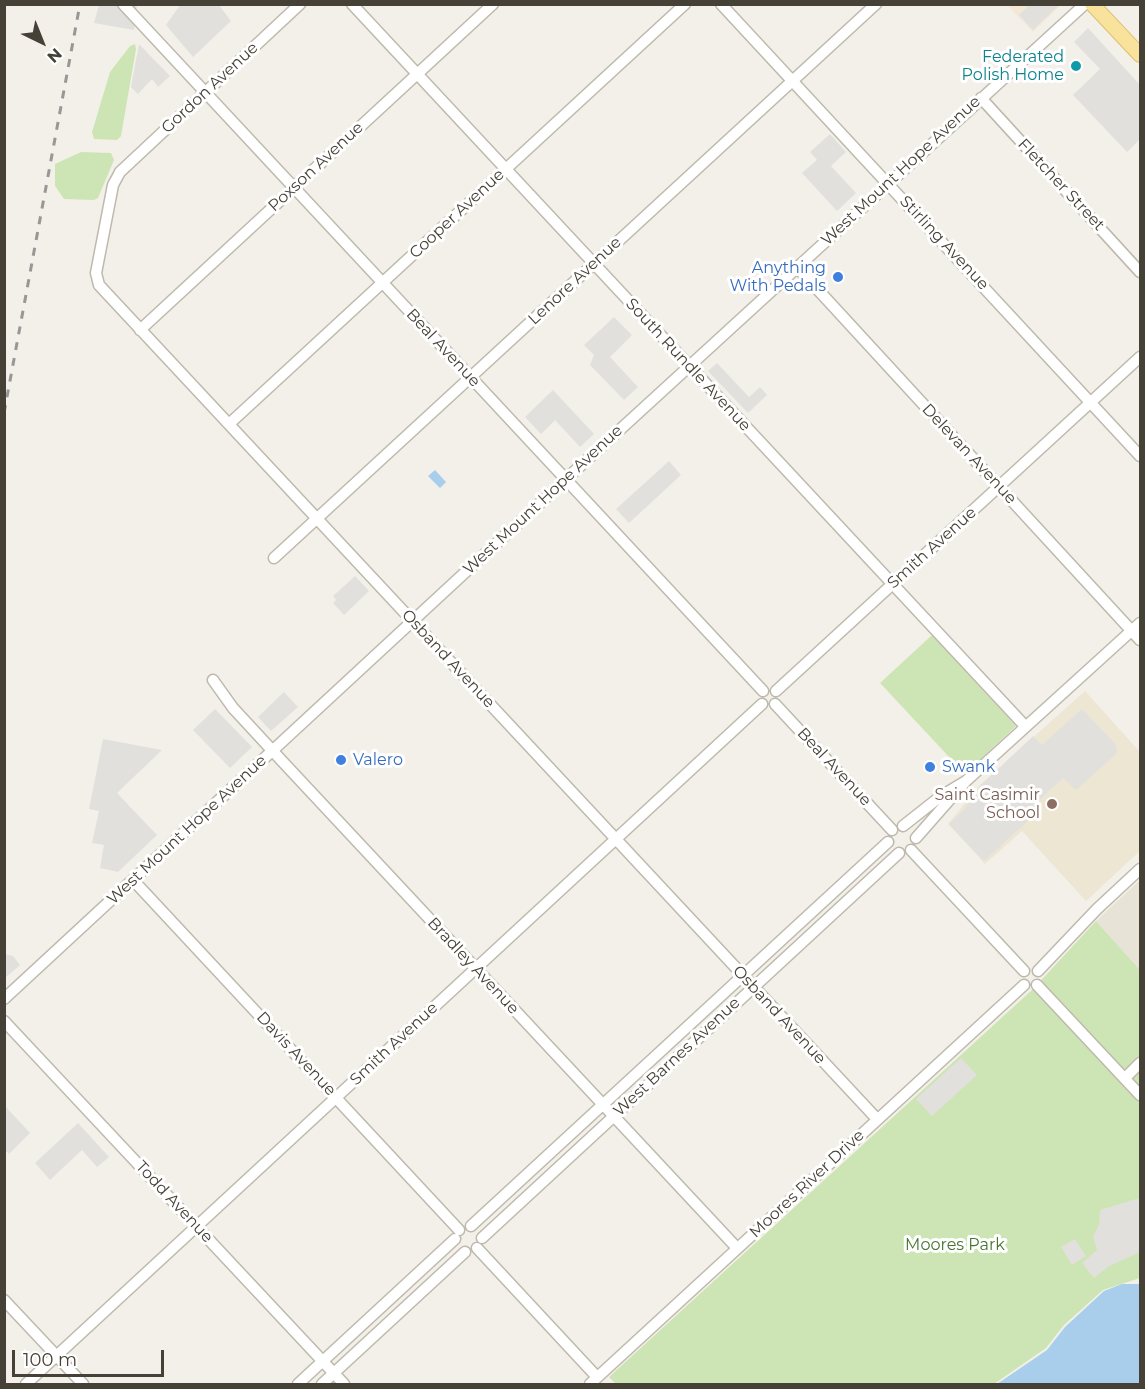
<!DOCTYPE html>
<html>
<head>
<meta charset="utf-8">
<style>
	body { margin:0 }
	#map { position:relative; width:1145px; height:1389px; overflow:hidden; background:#f3f0e9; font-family:Montserrat,sans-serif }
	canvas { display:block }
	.frame { position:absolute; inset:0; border:6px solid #464137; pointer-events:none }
	.north { position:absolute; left:12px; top:12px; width:60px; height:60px; -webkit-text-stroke:4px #fff; paint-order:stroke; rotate:137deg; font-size:16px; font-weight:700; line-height:24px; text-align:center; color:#464137 }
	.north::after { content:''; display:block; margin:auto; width:21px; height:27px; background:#464137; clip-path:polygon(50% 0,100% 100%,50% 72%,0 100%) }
	.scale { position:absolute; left:12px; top:1350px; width:152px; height:27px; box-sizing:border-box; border:3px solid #464137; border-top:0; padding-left:8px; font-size:18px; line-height:21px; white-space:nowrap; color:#464137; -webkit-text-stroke:4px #fff; paint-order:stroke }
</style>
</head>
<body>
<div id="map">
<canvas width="1145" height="1389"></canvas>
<div class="frame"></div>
<div class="north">N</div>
<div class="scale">100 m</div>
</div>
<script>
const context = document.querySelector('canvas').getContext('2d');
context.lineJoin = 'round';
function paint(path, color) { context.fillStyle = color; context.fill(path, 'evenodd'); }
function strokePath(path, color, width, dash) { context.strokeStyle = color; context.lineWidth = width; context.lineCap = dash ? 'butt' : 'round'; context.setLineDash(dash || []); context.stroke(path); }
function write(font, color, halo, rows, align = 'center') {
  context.font = font + ' Montserrat,sans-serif'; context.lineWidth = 6; context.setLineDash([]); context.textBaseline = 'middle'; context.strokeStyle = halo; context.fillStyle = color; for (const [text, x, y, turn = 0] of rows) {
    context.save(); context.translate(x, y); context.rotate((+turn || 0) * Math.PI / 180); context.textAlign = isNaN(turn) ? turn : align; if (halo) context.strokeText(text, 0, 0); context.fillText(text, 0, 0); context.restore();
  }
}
const residential = new Path2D(`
	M1140,880v90l-44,-49z`);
const commercial = new Path2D(`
	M1007,5h54l-28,27z`);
const education = new Path2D(`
	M1085,691l55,61v99l-54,50 -64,-70 -37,33 -37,-40 32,-39z`);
const green = new Path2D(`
	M135,44l1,5 -15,87 -4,4 -23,-1 -2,-7 18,-60 20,-26z
	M81,152l30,1 3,7 -16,38 -4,2 -30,-1 -9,-13v-22z
	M932,635l84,91 -51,48 -85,-91z
	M1096,921l44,49v308l-37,12 -39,35 -18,23 -52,36h-378l-7,-7 424,-388z`);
const parking = new Path2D(`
	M99,5h38l-3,25 -40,-7z
	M180,5h39l12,16 -38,36 -27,-32z
	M1029,5v-1l30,1 -26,25 -14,-15z
	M1088,28l52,57v54l-13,13 -54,-57 27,-26 -26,-27z
	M139,44l31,32 -12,11 -6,-8 -14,15 -7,-7z
	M830,134l16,18 -15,14 25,27 -19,18 -35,-38 15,-13 -7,-8z
	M614,317l18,18 -22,22 28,30 -14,13 -34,-35 4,-10 -10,-10z
	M717,363l32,34 11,-10 7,8 -19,18 -40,-42z
	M553,390l41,44 -14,13 -25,-27 -14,14 -16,-17z
	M669,461l12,14 -52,48 -13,-14z
	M355,576l14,15 -25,24 -11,-12 3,-3 -3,-4z
	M284,692l14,15 -27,24 -13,-14z
	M215,709l37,38 -22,21 -37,-38z
	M1082,709l34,36 1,8 -41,37 -13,-12 -26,24 5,6 -58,53 -35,-37 15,-14 16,-24 53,-50 9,9z
	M103,739l59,11 -45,43 40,42 -39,37 -18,-4 4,-23 -12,-2 7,-32 -10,-2z
	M5,954l8,2 7,9 -15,13z
	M961,1058l16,17 -45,41 -16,-17z
	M5,1106l25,27 -21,21 -4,-4z
	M78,1123l31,34 -12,10 -15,-17 -32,30 -15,-17z
	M1140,1198v54l-31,14 -15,12 -12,-15 15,-13 -4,-14 6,-11 1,-15z
	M1075,1239l11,17 -14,9 -11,-18z`);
const water = new Path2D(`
	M435,470l11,12 -6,6 -12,-12z
	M1122,1284h18v100h-143l50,-34 18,-23 39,-36z`);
const minor = new Path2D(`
	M123,4l640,687
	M300,4l-180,168 -7,13 -17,88 3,12 778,834
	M352,4l673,722
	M721,4l419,452
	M981,98l159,174
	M797,267l343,373
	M140,330l353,-326
	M229,424l456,-420
	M274,558l602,-554
	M213,680l20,28 49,53 455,487
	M776,691l364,-334
	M775,704l117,126
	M966,781l174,-158
	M903,826l38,-30 25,-15 -50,57
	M911,850l113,121
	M133,880l326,350
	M1038,971l59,-62 43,-40
	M1037,985l103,110
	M4,999l561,-519 520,-476
	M4,1021l340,363
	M1125,1078l15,-15
	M471,1226l417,-384
	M482,1238l417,-385
	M477,1248l120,129
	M4,1300l79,84
	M26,1384l736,-680
	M298,1384l157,-145
	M322,1384l143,-132
	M590,1384l434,-399`);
const major = new Path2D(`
	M1092,4l48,51`);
const rail = new Path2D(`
	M4,413l76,-409`);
const markers = [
	[1076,66,6,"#0f9aa8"],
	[838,277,6,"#3f7fe0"],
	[341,760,6,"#3f7fe0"],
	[930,767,6,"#3f7fe0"],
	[1052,804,6,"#8d6e63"]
];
const cultureNames = [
	["Federated",1064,57],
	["Polish Home",1064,75]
];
const streetNames = [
	["Gordon Avenue",210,88,-43],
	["Poxson Avenue",316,167,-43],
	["West Mount Hope Avenue",901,171,-43],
	["Fletcher Street",1061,185,47],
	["Cooper Avenue",457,214,-43],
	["Stirling Avenue",944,243,47],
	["Lenore Avenue",575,281,-43],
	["Beal Avenue",443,348,47],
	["South Rundle Avenue",688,365,47],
	["Delevan Avenue",969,454,47],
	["West Mount Hope Avenue",543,500,-43],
	["Smith Avenue",932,548,-42],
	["Osband Avenue",448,659,47],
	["Beal Avenue",834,767,47],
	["West Mount Hope Avenue",187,830,-43],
	["Bradley Avenue",473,966,47],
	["Osband Avenue",779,1015,47],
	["Smith Avenue",394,1044,-43],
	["Davis Avenue",296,1054,47],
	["West Barnes Avenue",677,1057,-43],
	["Moores River Drive",807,1184,-43],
	["Todd Avenue",174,1202,47]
];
const shopNames = [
	["Anything",826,268,"right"],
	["With Pedals",826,286,"right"],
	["Valero",353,760],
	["Swank",942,767]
];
const educationNames = [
	["Saint Casimir",1040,795],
	["School",1040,813]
];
const parkNames = [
	["Moores Park",955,1245]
];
paint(residential, '#e7e3d7');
paint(commercial, '#f4e8d5');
paint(education, '#ece6d3');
paint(green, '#cde5b4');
paint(parking, '#e2e0dd');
paint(water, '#a8ceec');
strokePath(minor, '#beb9ac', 13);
strokePath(major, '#ddc06d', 16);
strokePath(minor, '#fff', 10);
strokePath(major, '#f8e29c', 14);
strokePath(rail, '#979797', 3, [8, 8]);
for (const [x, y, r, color] of markers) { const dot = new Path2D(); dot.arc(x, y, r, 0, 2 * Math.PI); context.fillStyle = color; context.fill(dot); strokePath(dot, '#fff', 2); }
write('16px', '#0d838f', '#fff', cultureNames, 'right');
write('16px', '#464137', '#fff', streetNames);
write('16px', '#366cbe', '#fff', shopNames, 'left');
write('16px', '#785e54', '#fff', educationNames, 'right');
write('16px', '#46752e', '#fff', parkNames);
</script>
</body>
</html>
